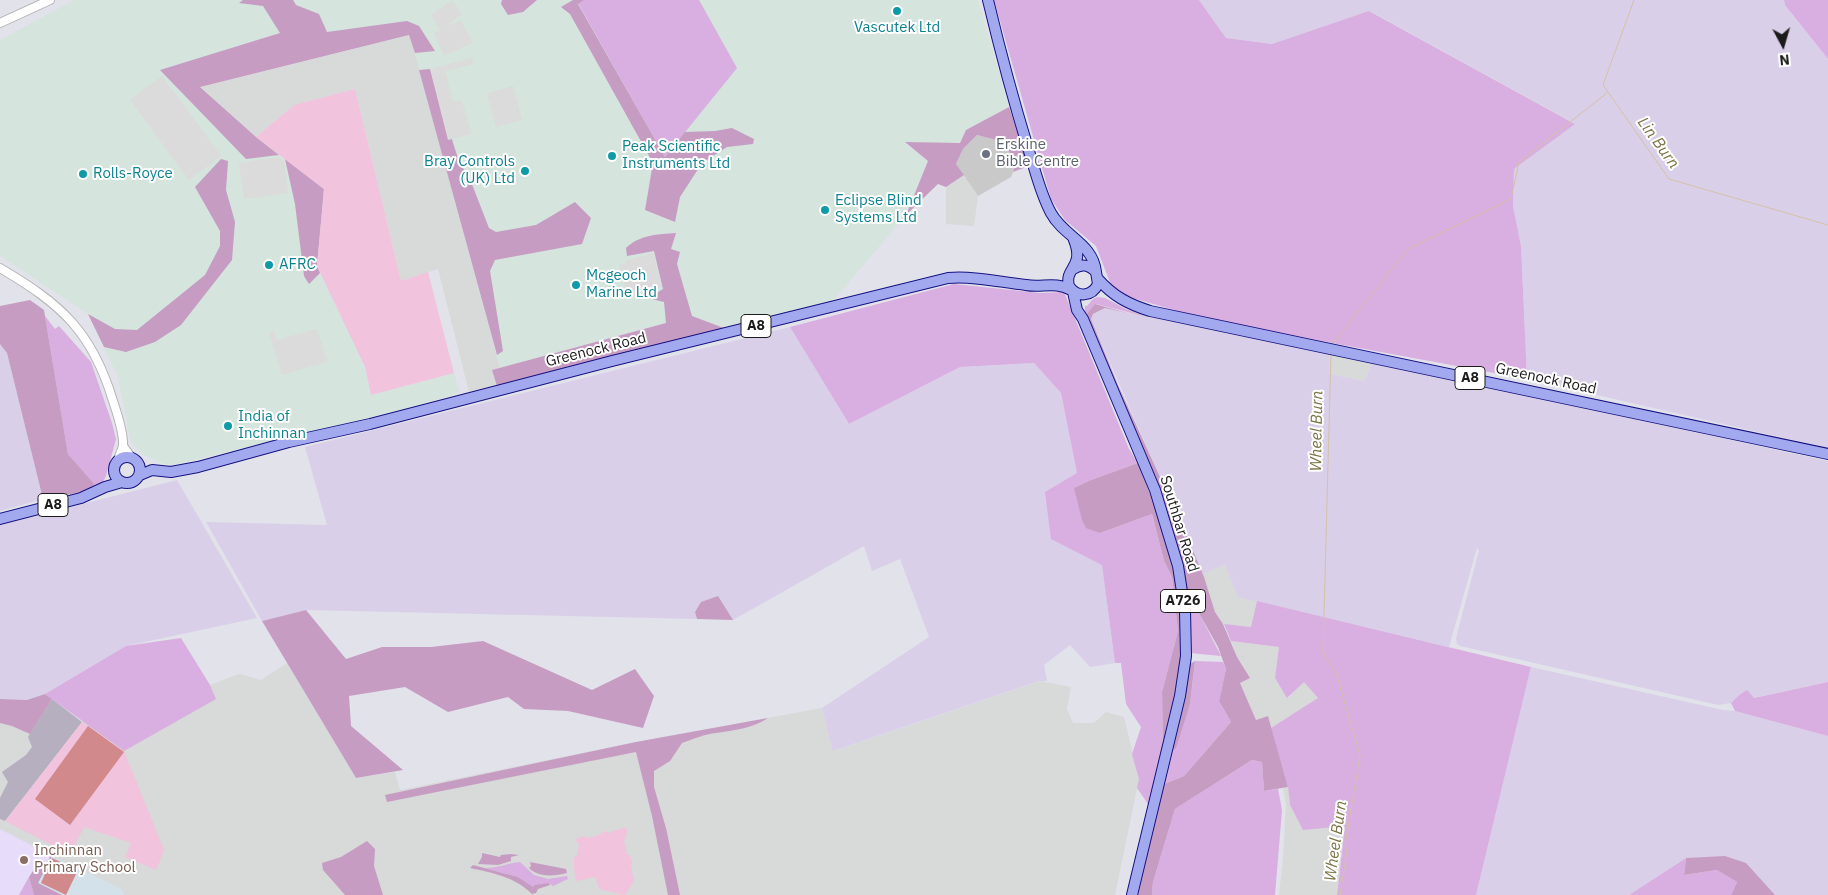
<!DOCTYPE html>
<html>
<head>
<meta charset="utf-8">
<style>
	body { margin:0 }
	#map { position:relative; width:1828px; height:895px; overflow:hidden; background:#e2e2eb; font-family:"IBM Plex Sans",sans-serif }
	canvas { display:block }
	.north { position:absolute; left:1758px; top:20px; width:50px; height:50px; -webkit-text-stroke:4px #fff; paint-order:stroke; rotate:174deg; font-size:14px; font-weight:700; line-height:20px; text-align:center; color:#1b1b1b }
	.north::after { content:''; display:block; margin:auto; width:18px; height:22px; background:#1b1b1b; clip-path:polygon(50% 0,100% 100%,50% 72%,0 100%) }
</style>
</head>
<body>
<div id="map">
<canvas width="1828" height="895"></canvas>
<div class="north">N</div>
</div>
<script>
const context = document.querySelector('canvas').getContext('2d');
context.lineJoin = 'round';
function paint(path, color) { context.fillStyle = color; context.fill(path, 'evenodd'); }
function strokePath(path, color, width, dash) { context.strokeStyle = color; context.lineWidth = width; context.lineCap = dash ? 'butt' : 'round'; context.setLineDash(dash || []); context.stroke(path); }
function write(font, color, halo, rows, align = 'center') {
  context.font = font + ' "IBM Plex Sans",sans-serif'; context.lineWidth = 4; context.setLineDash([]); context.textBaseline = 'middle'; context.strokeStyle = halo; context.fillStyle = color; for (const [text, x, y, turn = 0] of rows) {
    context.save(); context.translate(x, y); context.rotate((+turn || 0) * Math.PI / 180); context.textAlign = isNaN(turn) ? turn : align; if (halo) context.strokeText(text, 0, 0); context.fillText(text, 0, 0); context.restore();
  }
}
const residential = new Path2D(`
	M410,35l90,333 -8,2 5,16 -28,6 -31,-123 -37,12 -46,-192 -61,16 -38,32 -56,-50z
	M964,175l14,21 -4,30 -28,-2v-37z
	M1329,353l43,9 -7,19 -37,-7z
	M1225,565l13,31 19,5 -6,26 -28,-3 -8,-12 -13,-38z
	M1231,641l48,6 -4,31 13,20 16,-17 14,18 -47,29 -3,-12 -12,4 -16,-38 10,-4 -13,-21z
	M287,663l69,115 39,-6 5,18 236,-48 186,-34 12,43 206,-70 31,6 -4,22 6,14h21l12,-11 18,5 15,62 -24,116h-1115v-196l27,1 18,-6 37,28 133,-23 -5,-14 29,-11 22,6z
	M1288,787l2,18 13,24 42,-3 -8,69h-58l4,-37 3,-54 -3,-16z`);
const commercial = new Path2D(`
	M52,856l68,32 3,3 1,4h-62l-24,-12z`);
const industrial = new Path2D(`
	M74,0h904l31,107 -43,23 -6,13h-55l23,18 -22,54 -73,86 -109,27 -32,-12 -192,52 -90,-333 -210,51 56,51 68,52 47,206 83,-22 6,20 -78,22 -213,51 -27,-12 -11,-12 -13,-65 -30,-63 -88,-58v-216z`);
const education = new Path2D(`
	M0,829l51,26 -7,13 -8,-3 -17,30h-19z`);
const religious = new Path2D(`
	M977,135l27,7 12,23 -5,12 -33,19 -22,-32 7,-15z`);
const construction = new Path2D(`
	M52,699l30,23 -77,99 -5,-2v-21l8,-16 -6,-10 24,-17 6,-8 -4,-10z`);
const farmland = new Path2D(`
	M1199,0h585l1,5 43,54v389l-301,-69 -6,-133 -8,-40 1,-37 60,-46 -204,-112 -98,33 -46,-6z
	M1105,308l224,45v21l36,7 7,-19 456,99v221l-75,16 -15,-2 -7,7 -13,2 -258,-59 -3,-2 -1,-6 23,-88 -2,-2 -28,99 -211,-50 -13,-32 -23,9 -111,-255 2,-5z
	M790,327l59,97 111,-57 74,-4 27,30 16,80 25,91 13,99 -25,4 -20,-22 -26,20 3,16h-8l-206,70 -11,-43 107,-71 -29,-78 -28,12 -8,-25 -131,74 -16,-23 -22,15 2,7 -391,-9 -44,11 -56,-99 121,3 -22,-78z
	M0,344l7,9 36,146 -43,12z
	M177,480l80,138 -131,28 -81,48 -18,6 -27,-1v-174z
	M1531,667l192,43 12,1 93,25v159h-53l-89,-37 -57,37h-153z`);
const grass = new Path2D(`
	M584,0h115l38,68 -72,89 -87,-154z
	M994,0h205l27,38 46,6 97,-33 206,113 -61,45 -1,37 8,40 6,133 -195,-36 -144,-29 -59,-17 -18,-12 -15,-39 -31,-26 -14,-21z
	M1784,0h44v59l-43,-54z
	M954,284l86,9 24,-1 65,157 9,14 -47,17 -17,8 26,45 52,-19 12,47 8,16 6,54 -16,61 1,57 -15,55 -11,-16 2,-9 -7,-25 9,-27 -15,-23 -5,-41h-6l-13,-98 -51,-26 -6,-47 32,-19 -16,-80 -27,-30 -74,4 -111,57 -59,-97z
	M1098,297l7,1 21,11 21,8 -51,-13 -11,12v-10h2l6,-7z
	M45,316l10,13 4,-3 32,36 21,61 4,16 -10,37 -4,8 -13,7 4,-7 -25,-30z
	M1185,597l10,8 26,51 -31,-3z
	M1257,601l274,66 -55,228h-139l8,-69 -42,4 -13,-25 -2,-18 -17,-59 47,-30 -14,-16 -17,16 -12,-20 4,-31 -48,-6 -7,-17 27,3z
	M181,638l29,47 6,14 -92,52 -79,-57 81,-48z
	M1195,661l28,1 3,7 -7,32 12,21 -47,54 -22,9 8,-33 20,-48z
	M1828,682v54l-93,-25 -4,-8 7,-7 9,-6 7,8z
	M1252,760l10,2 2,29 14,-2 4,21 -7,85h-123l1,-13 22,-73z
	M1686,858l-2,17 33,-5 20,12 -6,13h-102z
	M520,862l14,13 14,4 19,-3 1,3 -15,7 -4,-3 -15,5 -16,-11 -33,-9c14,0 23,-5 35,-6z
	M29,877l5,18h-15z`);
const forest = new Path2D(`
	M243,0h50l3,5 23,9 8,18 80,-11 12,5 16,25 -20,2 -6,-18 -209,52 56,50 23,18 -33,4 -86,-89 120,-37 -17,-27 -24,-3z
	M502,0h35l-14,12 -15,3 -7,-11z
	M573,0h11l-6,4 87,153 20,-25 30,-1 17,-3 22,11 -1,5 -26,3 -25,16 -22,34 -5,25 -30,-12 8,-47 -83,-149 -9,-7z
	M430,69l30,96 8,9 21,54 7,4 40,-7 39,-23 16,16 -9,26 -87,16 -5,11 13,80 -6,4 -78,-285z
	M1009,107l20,59 -16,6 3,-7 -12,-23 -27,-7 -14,14 -7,15 8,11 -18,12 -8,-3 -32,31 22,-54 -23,-19 55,1 6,-13z
	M221,159l7,2 -2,29 9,32 -3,38 -51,65 -26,17 -29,10 -22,-5 -16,-33 27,15 22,1 68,-55 15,-29v-15l-25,-44z
	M285,159l39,30 -7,77 3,7 -11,11 -5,-8 -9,-72z
	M676,233l-5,16 9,3 -3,12 15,52 32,12 -227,58 -5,-16 174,-47 -2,-21 -16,-4 15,-9 -9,-38 -27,5 -1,-8c13,-13 33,-14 50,-15z
	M30,300l14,10 24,144 26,30 -5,7 -46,8 -36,-146 -7,-9v-38z
	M1095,304l32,9 -22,-5 -12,6 -2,5 27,66 68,149 18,43 11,35 8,12 14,33 13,21 -10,5 16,37 12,-4 20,71 -24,4 -2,-29 -10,-2 -77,49 -22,73 -1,13h-14l24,-110 22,-9 47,-54 -12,-21 7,-32 -8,-22 -23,-41 -10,-9 -10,-53 -90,-228z
	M1138,463c19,48 36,95 42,146 6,46 -6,96 -17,140l-1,-57 16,-61 -6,-54 -8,-16 -12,-47 -52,19 -14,-5 -4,-8 -8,-32 17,-8z
	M718,596l15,24 -36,-1 -2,-7 6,-10z
	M306,610l40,49 36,-12h49l52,-6 109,49 43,-21 19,27 -11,32 -75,-17 -44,-2 -16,-12 -60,15 -43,-25 -56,9 2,30 52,44 -47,8 -94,-157z
	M1195,661l-5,43 -14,44 -6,4 20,-88z
	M45,694l7,5 -22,35 -18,-8 -12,-3v-24l27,1z
	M768,718c-17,11 -33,12 -52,15 -11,1 -23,6 -34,10l-12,18 -16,10v16l12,41 14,67h-12l-16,-79 -16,-64 -249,50 -2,-7 251,-53z
	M367,841l8,8 -1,17 9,29h-38l-22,-25 -1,-7 19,-6z
	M482,853l18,4 1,-2 10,-1 8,1 -8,2v4l-13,4 -20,-1 4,-7z
	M51,855l1,1 -14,27 24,12h-28l-5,-18 8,-12 7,3z
	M1725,856l21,7 29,32h-44l6,-13 -20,-12 -33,5 2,-17z
	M530,862l36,7 1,4c-13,3 -28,5 -38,-5l2,-2z
	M473,865l45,12 15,10 2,-2 14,-2 1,2 -12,4 -2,4 -4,1c-17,-17 -39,-21 -62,-26z`);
const park = new Path2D(`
	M355,89l46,192 27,-9 26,101 -83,22 -6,-28 -48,-101 7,-77 -68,-52 38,-32z
	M82,722l42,29 40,99 -8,20 -31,-13 6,-14 -47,-16 -14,27 -65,-33z
	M623,828l4,1 -1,9 -2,2 3,15h3l2,7 -1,4 3,15 -9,14 -26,-6 -4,-12 -19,4 -2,-13v-10l3,-3 2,-11 -3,-3 1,-3 8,-2 2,2 13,-3 1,-2 6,-2 1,2z`);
const pitch = new Path2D(`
	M88,726l36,26 -54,73 -35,-26z
	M52,858l26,12 -12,25 -25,-12z`);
const parking = new Path2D(`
	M452,0l10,14 -17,13 16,-7 11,23 -28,13 -10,-23 6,-3 -9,-15z
	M472,58l1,6 -28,7 8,31 9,-2 9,34 -23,6 -18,-71z
	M162,76l59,80 -32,24 -59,-80z
	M513,86l9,34 -26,7 -9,-34z
	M279,157l5,4 4,32 -44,6 -5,-36z
	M653,253l9,34 -35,9 -8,-31 6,-1v-3z
	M317,329l10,33 -45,13 -13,-42 5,-2 3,9z`);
const stream = new Path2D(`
	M1634,0l-31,85 66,94 159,46
	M1333,344l75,-95 103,-50 8,-37 88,-69
	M1331,353l-8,299 13,21 24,82 -15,91 2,5 -7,44`);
const minor = new Path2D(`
	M0,23l50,-23
	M0,268c61,36 92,63 113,133 4,12 11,32 10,45 -1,4 -4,10 -5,14
	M123,446l8,11`);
const major = new Path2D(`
	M988,0c12,50 25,99 40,148 7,21 12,45 23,65 13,24 42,30 45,59
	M1073,269c9,-6 16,-4 23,3l2,12c-6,13 -21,14 -29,2 -5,-19 16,-18 5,-46
	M1098,279c15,17 30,25 52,32l678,143
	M1073,292l4,18 6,9 72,171 23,76 7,45 1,45 -6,40 -48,199
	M114 470a13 13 0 1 1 26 0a13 13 0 1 1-26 0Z
	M140,475l12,-5 19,2 27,-5 91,-25 81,-18 242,-63 336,-83c27,-2 51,4 78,7 16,3 29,-4 45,5
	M0,519l81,-21 24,-11 17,-5`);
const markers = [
	[897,11,5,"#0f9aa8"],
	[986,154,5,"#6b7280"],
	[612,156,5,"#0f9aa8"],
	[525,171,5,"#0f9aa8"],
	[83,174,5,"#0f9aa8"],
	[825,210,5,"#0f9aa8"],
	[269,265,5,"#0f9aa8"],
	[576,285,5,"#0f9aa8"],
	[228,426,5,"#0f9aa8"],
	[24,860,5,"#8d6e63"]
];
const shields = [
	[756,326,30],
	[1470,378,30],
	[53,505,30],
	[1183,601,45]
];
const shieldNames = [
	["A8",756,326],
	["A8",1470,378],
	["A8",53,505],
	["A726",1183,601]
];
const cultureNames = [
	["Vascutek Ltd",897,28,"center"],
	["Peak Scientific",622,147],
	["Instruments Ltd",622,164],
	["Bray Controls",515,162,"right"],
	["(UK) Ltd",515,179,"right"],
	["Rolls-Royce",93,174],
	["Eclipse Blind",835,201],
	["Systems Ltd",835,218],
	["AFRC",279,265],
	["Mcgeoch",586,276],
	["Marine Ltd",586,293],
	["India of",238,417],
	["Inchinnan",238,434]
];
const worshipNames = [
	["Erskine",996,145],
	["Bible Centre",996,162]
];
const streetNames = [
	["Greenock Road",596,350,-14],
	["Greenock Road",1546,379,12],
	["Southbar Road",1179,524,73]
];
const educationNames = [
	["Inchinnan",34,851],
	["Primary School",34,868]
];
const waterNames = [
	["Lin Burn",1658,143,54],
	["Wheel Burn",1317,431,-89],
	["Wheel Burn",1336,841,-82]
];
paint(residential, '#d8d9d9');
paint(commercial, '#d3e1eb');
paint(industrial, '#d5e4dd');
paint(education, '#e7dcfa');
paint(religious, '#c9c9c9');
paint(construction, '#b5afbf');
paint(farmland, '#dacfe8');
paint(grass, '#d9aee0');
paint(forest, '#c69cc3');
paint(park, '#f1c3dd');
paint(pitch, '#d1898b');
paint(parking, '#dbdbdb');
strokePath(stream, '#d4c2a8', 1);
strokePath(minor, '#b4b4b4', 10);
strokePath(major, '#151281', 12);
strokePath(minor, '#fff', 8);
strokePath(major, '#a3a9ef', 10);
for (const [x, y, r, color] of markers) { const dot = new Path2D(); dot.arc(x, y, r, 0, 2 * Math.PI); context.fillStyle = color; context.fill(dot); strokePath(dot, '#fff', 2); }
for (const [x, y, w] of shields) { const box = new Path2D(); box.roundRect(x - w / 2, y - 11.5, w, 23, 4); context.fillStyle = '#fff'; context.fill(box); strokePath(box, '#1b1b1b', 1); }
write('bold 14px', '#1b1b1b', null, shieldNames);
write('15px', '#0d838f', '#fff', cultureNames, 'left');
write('15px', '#5b616d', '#fff', worshipNames, 'left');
write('15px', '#1b1b1b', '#fff', streetNames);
write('15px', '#785e54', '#fff', educationNames, 'left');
write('italic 16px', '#7b7344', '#fff', waterNames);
</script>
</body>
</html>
